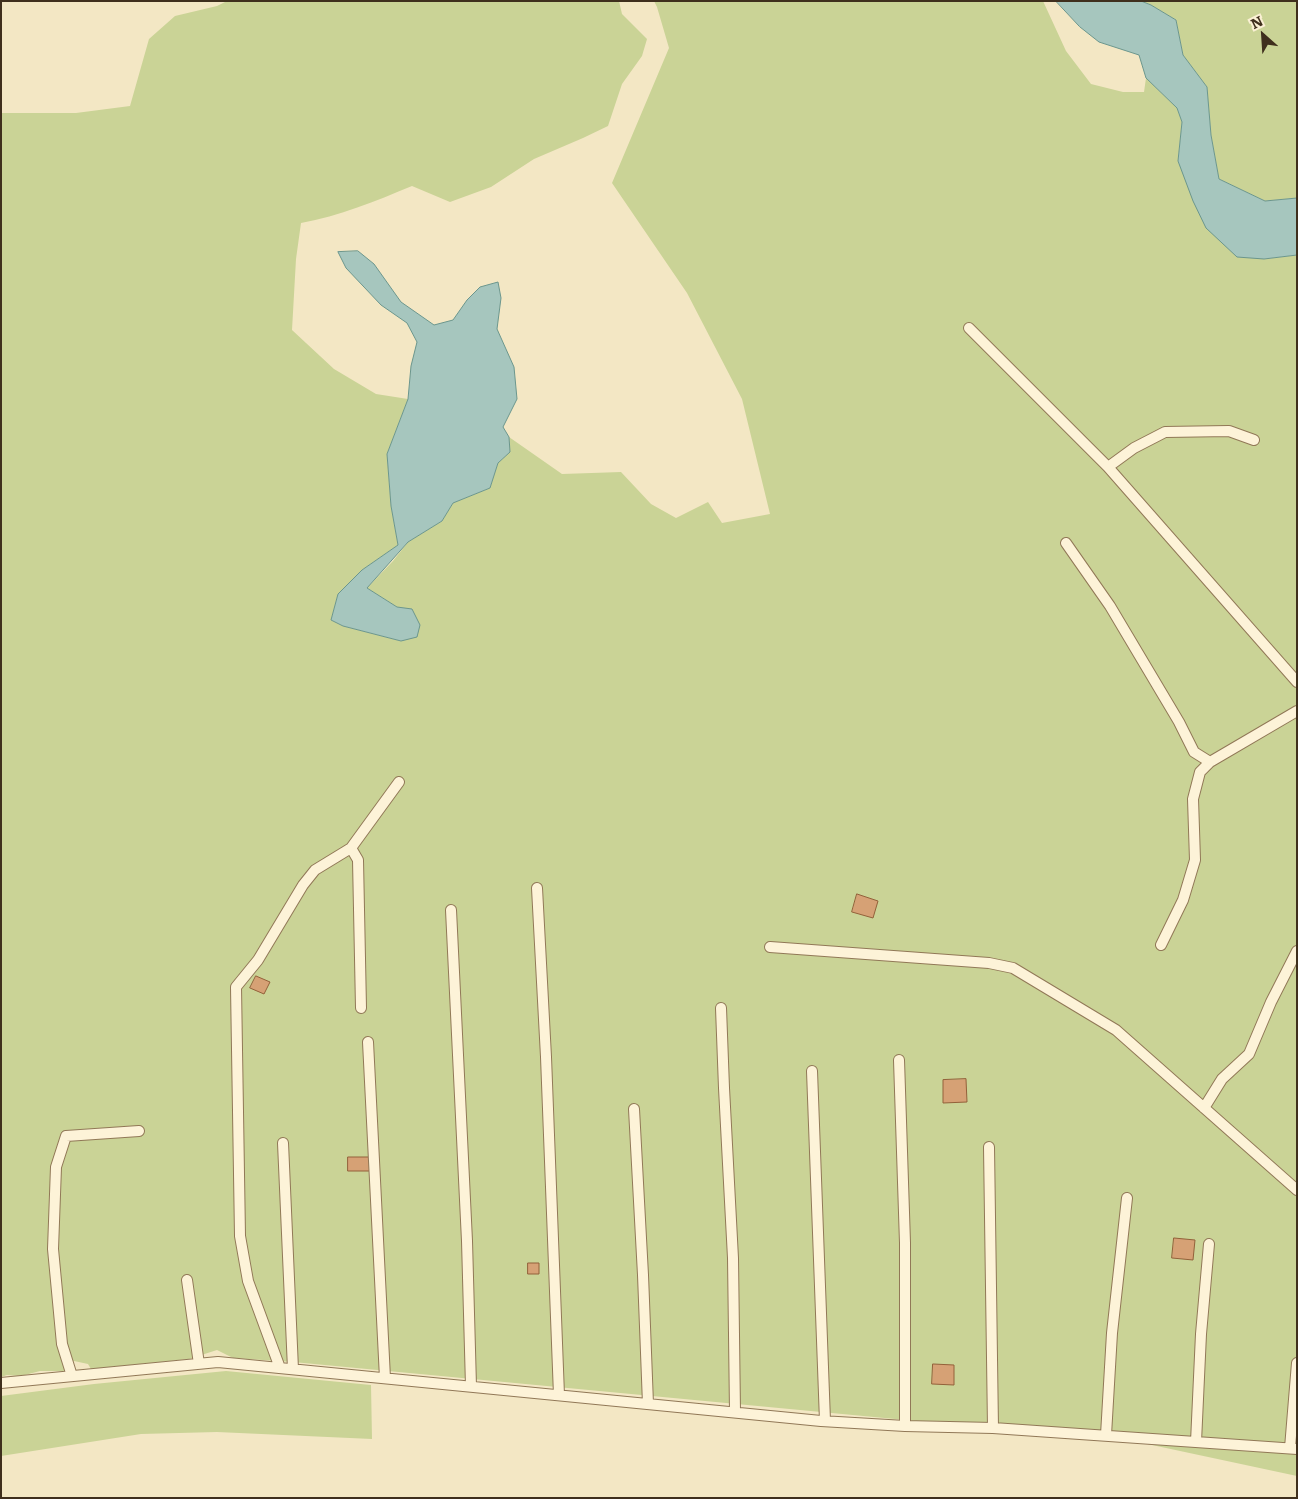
<!DOCTYPE html>
<html>
<head>
<meta charset="utf-8">
<style>
	body { margin:0 }
	#map { position:relative; width:1298px; height:1499px; overflow:hidden; background:#f3e7c4; font-family:Literata,serif }
	canvas { display:block }
	.frame { position:absolute; inset:0; border:2px solid #3f2f1d; pointer-events:none }
	.north { position:absolute; left:1238px; top:10px; width:50px; height:50px; -webkit-text-stroke:4px #faf0d4; paint-order:stroke; rotate:334deg; font-size:14px; font-weight:700; line-height:20px; text-align:center; color:#3f2f1d }
	.north::after { content:''; display:block; margin:auto; width:18px; height:22px; background:#3f2f1d; clip-path:polygon(50% 0,100% 100%,50% 72%,0 100%) }
</style>
</head>
<body>
<div id="map">
<canvas width="1298" height="1499"></canvas>
<div class="frame"></div>
<div class="north">N</div>
</div>
<script>
const context = document.querySelector('canvas').getContext('2d');
context.lineJoin = 'round';
function paint(path, color) { context.fillStyle = color; context.fill(path, 'evenodd'); }
function strokePath(path, color, width, dash) { context.strokeStyle = color; context.lineWidth = width; context.lineCap = dash ? 'butt' : 'round'; context.setLineDash(dash || []); context.stroke(path); }
const green = new Path2D(`
	M227,1h392l3,13 25,25 -5,17 -20,28 -14,42 -25,12 -49,21 -43,28 -41,15 -38,-16c-36,15 -73,30 -111,37l-5,36 -4,71 42,39 42,25 32,5 -21,55 4,52 7,39 -36,25 -24,24 -7,26 12,6 58,15 -4,-34 -30,-19 26,-27 15,-19 34,-21 11,-18 37,-15 8,-25 12,-11 -1,-15 53,37 59,-2 30,32 25,14 32,-16 14,21 48,-9 -28,-115 -55,-106 -75,-110 57,-135 -12,-41 -3,-6h389l23,50 25,33 32,8h21l2,-14 31,30 5,14 -4,39 86,98 33,-4v1221l-159,-34 -845,-80 -60,-4 -16,-8 -28,9 -98,10 -3,-5 -14,-3 -10,10h-24l-19,5 -14,-1 -6,2v-1264h75l54,-7 19,-67 26,-23 42,-10z
	M1141,1h156v197l-32,3 -46,-22 -8,-44 -4,-48 -24,-32 -7,-35 -25,-15z
	M226,1371l145,14 1,54 -155,-7 -76,2 -140,22v-60l93,-12z`);
const water = new Path2D(`
	M1056,1h85l10,4 25,15 7,35 24,32 4,48 8,44 46,22 32,-3v57l-33,4 -27,-2 -31,-29 -13,-27 -15,-40 4,-39 -5,-14 -31,-30 -7,-23 -40,-13 -19,-15z
	M358,251l16,13 27,38 33,23 19,-5 14,-20 13,-13 18,-5 3,16 -4,31 17,38 3,32 -14,28 6,10 1,15 -12,11 -8,25 -37,15 -11,18 -34,21 -41,46 30,19 15,2 8,16 -3,12 -16,4 -58,-15 -12,-6 7,-26 24,-24 36,-25 -7,-39 -4,-52 21,-55 3,-33 6,-24 -10,-19 -26,-18 -35,-37 -8,-16z`);
const building = new Path2D(`
	M857,894l21,7 -5,17 -21,-6z
	M256,976l14,6 -6,12 -14,-6z
	M966,1079l1,23 -24,1v-23z
	M348,1157h21l1,14h-22z
	M1174,1238l21,2 -2,20 -21,-2z
	M528,1263h11v11h-11z
	M933,1364l21,1v20l-22,-1z`);
const street = new Path2D(`
	M969,328l139,139 189,215
	M1108,467l26,-19 31,-16 64,-1 25,9
	M1066,543l44,63 69,116 15,30 16,10
	M351,848l7,12 3,148
	M537,888l9,169 13,338
	M451,910l16,331 4,145
	M1161,945l22,-45 12,-40 -2,-61 7,-27 10,-10 87,-51
	M770,947l219,16 24,5 103,62 181,160
	M721,1008l3,80 9,170 2,154
	M368,1042l17,336
	M899,1060l6,183v183
	M812,1071l13,350
	M1204,1108l18,-29 27,-25 22,-52 26,-51
	M634,1109l9,166 5,129
	M283,1143l10,226
	M989,1147l4,281
	M187,1280l12,84
	M280,1368l-32,-87 -8,-45 -4,-249 22,-27 45,-75 12,-15 36,-22 48,-66
	M72,1376l-10,-32 -9,-95 3,-82 10,-31 73,-5
	M1,1383l217,-21 603,59 84,5 88,2 304,21
	M1106,1435l6,-102 15,-135
	M1196,1442l5,-108 8,-90
	M1290,1448l7,-85`);
paint(green, '#cad396');
paint(water, '#a6c6be');
strokePath(water, '#6b968d', 1);
paint(building, '#d6a175');
strokePath(building, '#93613a', 1);
strokePath(street, '#917857', 12);
strokePath(street, '#fdf3d8', 10);
</script>
</body>
</html>
